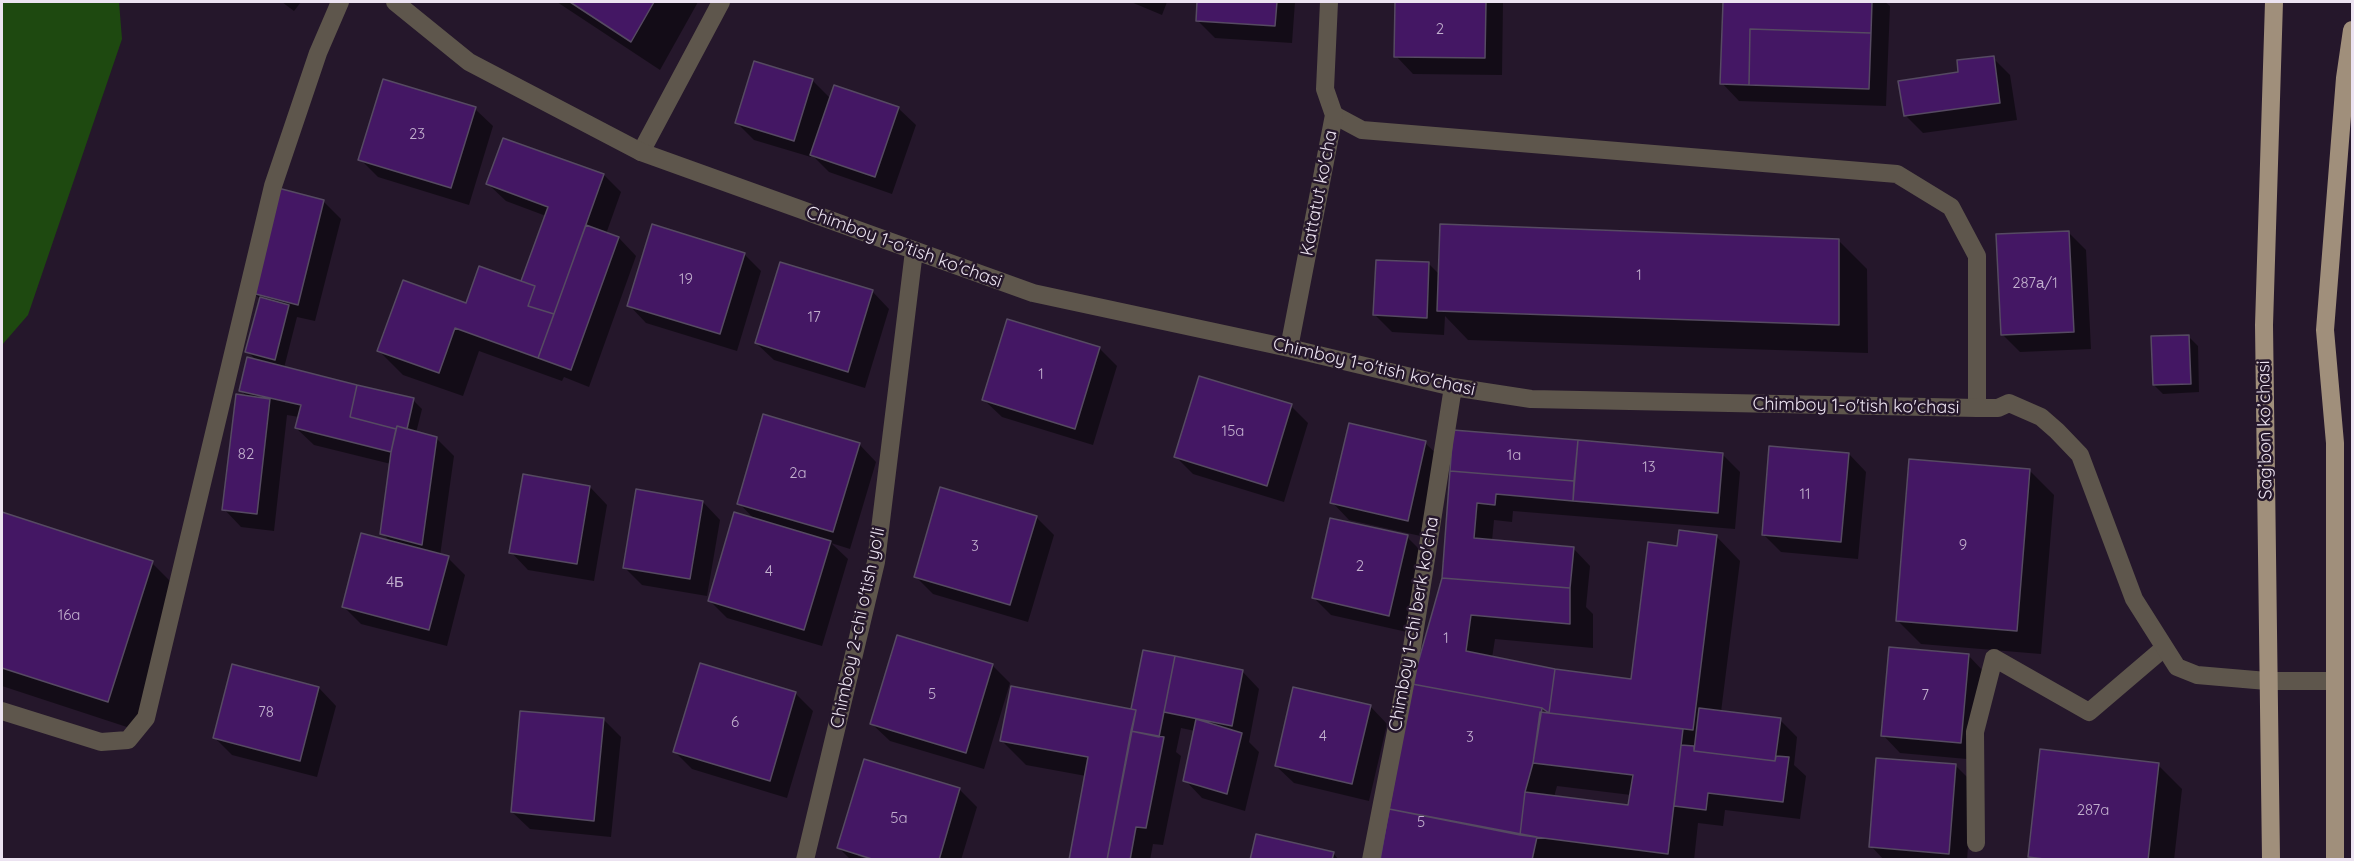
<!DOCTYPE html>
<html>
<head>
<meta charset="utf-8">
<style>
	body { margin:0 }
	#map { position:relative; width:2354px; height:861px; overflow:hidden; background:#25172b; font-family:Quicksand,sans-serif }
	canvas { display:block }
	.frame { position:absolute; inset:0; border:3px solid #ece3f1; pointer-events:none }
</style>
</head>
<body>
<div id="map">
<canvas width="2354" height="861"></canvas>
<div class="frame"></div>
</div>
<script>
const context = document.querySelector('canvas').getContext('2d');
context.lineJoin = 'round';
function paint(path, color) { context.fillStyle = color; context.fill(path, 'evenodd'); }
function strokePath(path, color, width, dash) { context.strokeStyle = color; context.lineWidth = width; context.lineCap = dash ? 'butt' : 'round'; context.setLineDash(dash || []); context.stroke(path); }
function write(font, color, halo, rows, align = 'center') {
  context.font = font + ' Quicksand,sans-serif'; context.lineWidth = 5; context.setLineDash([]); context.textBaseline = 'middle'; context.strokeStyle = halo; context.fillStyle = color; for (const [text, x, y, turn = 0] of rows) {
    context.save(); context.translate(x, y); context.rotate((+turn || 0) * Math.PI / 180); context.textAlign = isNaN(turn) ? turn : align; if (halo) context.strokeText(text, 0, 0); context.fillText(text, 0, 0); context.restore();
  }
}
const green = new Path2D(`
	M2,2h117l3,37 -94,276 -26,30z`);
const shadow = new Path2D(`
	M282,2h19l-7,9z
	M557,2h141l-38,68z
	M1131,2h36l-5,13z
	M1199,2h96l-3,41 -77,-5 -18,-18z
	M1397,2h106l-1,73 -89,-1 -17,-18z
	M1724,2h161l5,4 -4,100 -147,-5 -17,-18z
	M1993,58l17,17 7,45 -94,13 -18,-18 55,-41z
	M812,80l19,19 67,9 18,17 -24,69 -63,-22 -17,-17 -1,2 -57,-17 -18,-18z
	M475,109l18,17 -24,79 -91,-28 -18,-18z
	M604,175l17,17 -15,42 13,4 17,18 -47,131 -25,-10 -2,4 -83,-30 -16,45 -60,-21 -24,-24 87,-46 56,-22 24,-67 -40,-15 -18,-17z
	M323,201l18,18 -26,102 -18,-4 -13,51 129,32 9,9 -6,24 21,6 17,17 -14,100 8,2 17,17 -18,71 -86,-22 -18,-18 48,-64 -9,-9 9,-69 -77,-19 -18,-17 3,-11 -12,-2 -13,116 -33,-4 -17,-18 23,-112 -6,-7 16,-29 -10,-10 14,-51 -7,-7z
	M2069,233l17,17 5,99 -71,3 -18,-18z
	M1838,240l29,29 1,84 -400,-13 -23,-24 -1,19 -52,-3 -17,-17 54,-51 11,11z
	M744,254l17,17 -24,80 -91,-28 -17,-18z
	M872,291l17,18 -24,79 -91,-28 -18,-17z
	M1008,321l92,28 17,17 -24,79 -91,-28 -18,-17z
	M2189,337l9,9 1,46 -36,2 -9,-9z
	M1291,406l17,17 -24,79 -91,-28 -17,-17z
	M1455,432l267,22 18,18 -5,57 -222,-18 -1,11 -18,-2 -2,21 81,7 17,18 -4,41 7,7v34l-98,-9 -3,19 62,13 79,10 45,-134 38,-11 24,25 -19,151 59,8 17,17 -3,28 12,11 -6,43 -75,-9 -2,16 -25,-3 -4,37h-313l62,-282zM1541,706l15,9 -18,-2zM1557,786l74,9 -1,12 -76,-10z
	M1425,443l18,17 -18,77 -76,-17 -17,-18z
	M859,444l17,18 -26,87 -19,-6 17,16 -26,87 -95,-28 -17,-17 45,-81 -16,-17z
	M1849,454l17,18 -8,87 -77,-7 -18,-18z
	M2029,470l25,25 -13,159 -120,-10 -24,-24z
	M590,487l17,18 -13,76 -66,-11 -17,-18z
	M703,502l17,18 -13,76 -65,-11 -18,-18z
	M2,514l150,49 29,29 -45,138 -134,-44z
	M1036,517l18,18 -26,87 -95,-28 -18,-18z
	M1407,537l17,17 -17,78 -76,-17 -18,-18z
	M1145,652l97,19 17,18 -10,53 10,10 -14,59 -43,-13 -17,-18 10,-49 -14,-3 -5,24 5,4 -18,89 -10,-1 -3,16h-80l16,-84 -60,-11 -24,-24 131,-30z
	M1968,655l17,18 -7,87 -78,-7 -17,-18z
	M992,665l18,18 -26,86 -94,-28 -18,-17z
	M319,688l17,18 -19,71 -85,-22 -18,-18z
	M795,693l18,18 -26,87 -95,-29 -17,-17z
	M1370,706l17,18 -18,77 -75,-18 -18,-17z
	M604,720l17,17 -10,100 -81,-8 -18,-17z
	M2158,765l24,24 -8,71h-141l-3,-4z
	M1956,766l17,17 -6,77h-83l-13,-14z
	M959,789l18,18 -16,53h-81l-22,-7v3l11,4h-18l-12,-12z
	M1333,853l6,7h-87z`);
const building = new Path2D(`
	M570,2h84l-23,40z
	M1197,2h80l-2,24 -79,-5z
	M1395,2h91l-1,56 -91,-1z
	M1723,2h149l-1,31 -121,-4 -1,56 -29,-1z
	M1750,29l121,4 -2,56 -120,-4z
	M1994,56l6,47 -96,13 -6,-35 60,-9 -1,-12z
	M754,61l59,18 -19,62 -59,-18z
	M383,79l93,28 -25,81 -93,-28z
	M834,85l65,22 -24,70 -65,-22z
	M503,138l101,36 -50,140 -26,-8 7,-20 -14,-5 27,-74 -62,-23z
	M278,188l46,12 -26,105 -46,-12z
	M652,224l93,29 -25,81 -93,-28z
	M1440,224l399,15v86l-402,-14z
	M586,225l33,12 -48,133 -33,-12z
	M2069,231l5,101 -73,3 -5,-101z
	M1376,260l53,2 -2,56 -54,-3z
	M780,262l93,28 -25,82 -93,-29z
	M479,266l56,20 -7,20 26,8 -16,44 -83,-30 -16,45 -62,-22 26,-71 63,23z
	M260,297l29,8 -14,55 -30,-8z
	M1007,319l93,28 -25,82 -93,-29z
	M2189,335l2,49 -38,1 -2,-49z
	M247,357l110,28 -7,32 46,12 -5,23 -96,-24 6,-23 -62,-14z
	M1199,376l93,28 -25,82 -93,-29z
	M357,385l57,13 -7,31 -10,-3 -1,3 -46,-12z
	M236,394l34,5 -13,115 -35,-4z
	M763,414l97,29 -27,89 -96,-28z
	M1349,423l77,18 -18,80 -78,-18z
	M397,426l40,11 -15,108 -42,-11 11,-82z
	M1453,430l125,10 -4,41 -124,-10z
	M1578,440l145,13 -5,60 -145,-12z
	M1769,446l80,7 -8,89 -79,-7z
	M1909,459l121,10 -13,162 -121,-10z
	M1450,471l124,10 -1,20 -77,-7 -1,11 -18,-2 -3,35 100,9 -4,41 -128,-10z
	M523,474l67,12 -13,78 -68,-11z
	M940,487l97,29 -27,89 -96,-28z
	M636,489l67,12 -13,78 -67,-11z
	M2,512l151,49 -45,141 -106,-34z
	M734,512l97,29 -27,89 -96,-29z
	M1330,518l78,17 -19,81 -77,-18z
	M1679,530l38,5 -24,195 -144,-17 6,-44 76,10 17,-137 29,4z
	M361,533l88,23 -20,74 -87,-23z
	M1442,578l128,10v36l-99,-9 -5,36 89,18 -6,44 -7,-5 -130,-24z
	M897,635l96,29 -27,89 -96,-29z
	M1889,647l80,7 -8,89 -80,-7z
	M1143,650l32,6 -16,81 -28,-6 5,-21 -5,-1z
	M1175,656l68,14 -11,56 -68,-14z
	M700,663l96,29 -26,89 -97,-29z
	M232,664l87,23 -19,74 -87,-23z
	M1412,684l130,24 -9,55 -8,29 -5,43 -131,-26z
	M1011,686l125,24 -29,150h-38l19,-103 -88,-16z
	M1293,687l78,18 -19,79 -77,-18z
	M1699,708l82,10 -6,43 -81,-10z
	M520,711l84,7 -10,103 -83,-9z
	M1540,712l143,17 -15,125 -148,-19 5,-43 103,13 5,-30 -100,-12z
	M1196,719l46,14 -15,61 -44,-13z
	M1131,731l33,6 -18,91 -10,-1 -6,33h-23z
	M1681,745l13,1v5l81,10 1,-5 13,1 -6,45 -75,-9 -2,17 -32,-4z
	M2040,749l119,14 -11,97h-96l-24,-3z
	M1876,758l80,6 -7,90 -80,-7z
	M864,759l96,29 -21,72h-64l-38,-12z
	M1389,809l148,28 -5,23h-152z
	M1256,834l78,18 -2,8h-82z`);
const lane = new Path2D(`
	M1334,115l28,15 535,44 54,33 26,49v152
	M641,152l80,-150
	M1976,843l-1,-111 19,-74 95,54 75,-64`);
const street = new Path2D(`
	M395,2l74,60 172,90 392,141 256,55 164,39 78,12 446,9h21l11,-5 32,14 16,14 23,24 54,144 43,68 20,8 70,6h68
	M1289,348l45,-233 -9,-26 4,-87
	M2,711l99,31 27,-2 18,-22 127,-532 45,-133 22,-51
	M805,860l71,-298 38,-311
	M1371,860l40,-206 42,-267`);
const primary = new Path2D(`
	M2271,860l-7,-535 10,-323
	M2335,860v-417l-10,-113 20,-252 7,-48`);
const numberNames = [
	["2",1440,29],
	["23",417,134],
	["1",1639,275],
	["19",686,279],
	["287а/1",2035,283],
	["17",814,317],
	["1",1041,374],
	["15a",1233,431],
	["82",246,454],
	["1a",1514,455],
	["13",1649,467],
	["2a",798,473],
	["11",1805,494],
	["9",1963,545],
	["3",975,546],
	["2",1360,566],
	["4",769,571],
	["4Б",395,582],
	["16a",69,615],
	["1",1446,638],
	["5",932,694],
	["7",1925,695],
	["78",266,712],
	["6",735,722],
	["4",1323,736],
	["3",1470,737],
	["287a",2093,810],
	["5a",899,818],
	["5",1421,822]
];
const streetNames = [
	["Kattatut ko'cha",1319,193,-79],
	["Chimboy 1-o'tish ko'chasi",904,247,20],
	["Chimboy 1-o'tish ko'chasi",1374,367,13],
	["Chimboy 1-o'tish ko'chasi",1856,406,1],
	["Sag’bon ko’chasi",2265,430,-91],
	["Chimboy 1-chi berk ko'cha",1414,624,-80],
	["Chimboy 2-chi o'tish yo'li",858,628,-78]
];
paint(green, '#1e4910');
paint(shadow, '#0007');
paint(building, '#441764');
strokePath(building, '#564a62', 1.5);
strokePath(lane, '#5e564c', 18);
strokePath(street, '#5e564c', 18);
strokePath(primary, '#a08f7b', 18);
write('15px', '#c2b0ce', null, numberNames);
write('18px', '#ece3f1', '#25172b', streetNames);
</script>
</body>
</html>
